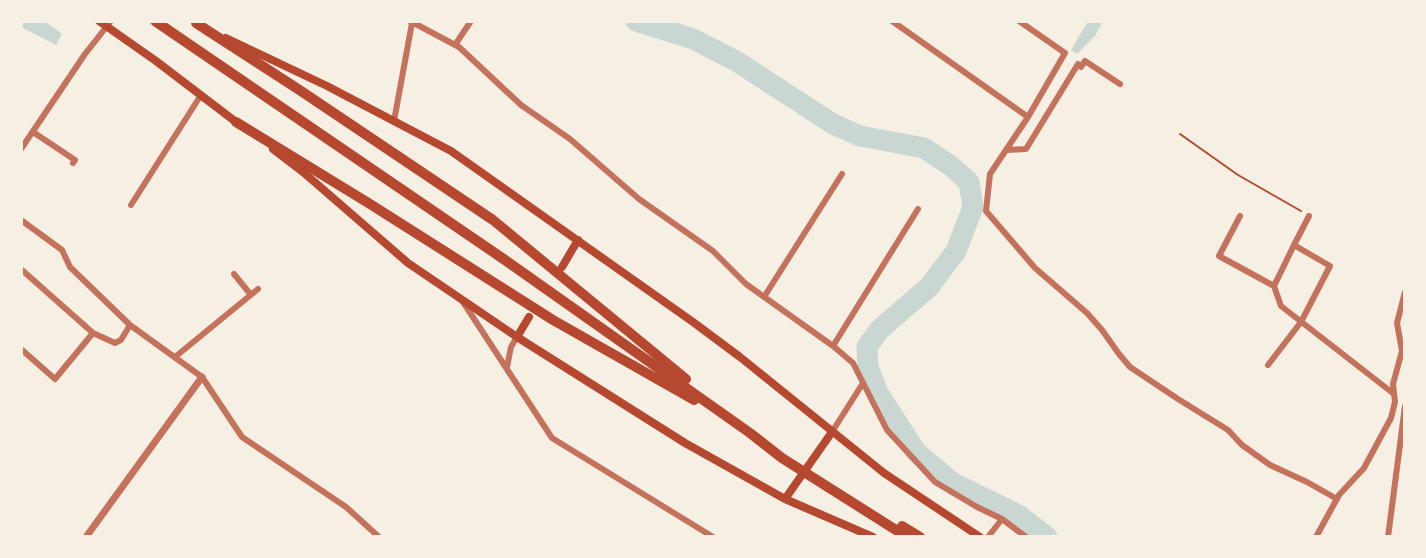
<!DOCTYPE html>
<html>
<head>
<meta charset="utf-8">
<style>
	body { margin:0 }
	#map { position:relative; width:1426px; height:558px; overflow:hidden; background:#f6efe4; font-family:Lato,sans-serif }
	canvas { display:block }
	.frame { position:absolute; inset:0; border:23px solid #f6efe4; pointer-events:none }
</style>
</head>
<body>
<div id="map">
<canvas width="1426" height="558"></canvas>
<div class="frame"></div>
</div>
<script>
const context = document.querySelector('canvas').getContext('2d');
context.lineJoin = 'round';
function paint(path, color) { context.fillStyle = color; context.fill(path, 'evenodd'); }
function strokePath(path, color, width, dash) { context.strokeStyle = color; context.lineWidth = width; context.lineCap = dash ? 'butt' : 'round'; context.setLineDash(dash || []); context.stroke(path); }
const water = new Path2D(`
	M21,21h23l18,13 -6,11 -35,-18z
	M1088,21h15l-8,15 -18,18 -6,-4z`);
const river = new Path2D(`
	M636,21l57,18 43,22 97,63 27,12 64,12 27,18 18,16 4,25 -17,44 -27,36 -50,43 -12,17 1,20 10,26 38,59 37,31 67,33 27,21`);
const path = new Path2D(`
	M1180,134l58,41 63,36`);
const minor = new Path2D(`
	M410,21l49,26 62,58 49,34 69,60 74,52 33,33 87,62 20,17 34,67 48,52 42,25 25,12 24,18
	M892,21l136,96
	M1019,21l46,32 -37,64 -38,57 -4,37 49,57 52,45 15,17 17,24 11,13 48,32 50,31 14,15 28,20 37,17 30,17
	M455,45l16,-24
	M394,121l18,-98
	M33,132l42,28 -2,3
	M21,149l64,-95 26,-33
	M1006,150l20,-1 52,-85 3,3 4,-6 35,23
	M131,205l70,-110
	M1240,216l-21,40 55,30 7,20 113,88
	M21,220l41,30 8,17 60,58 72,52 40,60 104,70 33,30
	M1294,245l15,-29
	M21,272l1,-2 71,63 22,10 6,-3 9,-15
	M234,274l17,21
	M764,297l78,-123
	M463,302l89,136 161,99
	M833,346l85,-137
	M21,349l34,30 38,-46
	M175,357l83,-68
	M1268,365l33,-43 29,-56 -36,-21 -20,41
	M507,367l4,-20 6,-10
	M832,432l31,-49
	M988,537l14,-18
	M1316,537l23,-42 25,-27 27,-50 4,-16 -2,-18 9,-33 -5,-28 8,-31
	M1388,537l17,-131`);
const tertiary = new Path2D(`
	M86,537l116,-160`);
const secondary = new Path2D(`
	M99,21l57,40 84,64
	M226,38l101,48 124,65 242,171 47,35 144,116 96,64
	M273,149l30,23 105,91 109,74 168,106 100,56 88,38
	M562,267l16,-27
	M517,337l12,-20
	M785,499l47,-67`);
const motorway = new Path2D(`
	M155,21l350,239 245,173 32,25 125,79
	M196,23l105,68 192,129 193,159
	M236,122l134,82 183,116 141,80
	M902,526l18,11`);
paint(water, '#c9d6d2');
strokePath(river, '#c9d6d2', 21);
strokePath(path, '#b5482f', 2);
strokePath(minor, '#c5725c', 6);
strokePath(tertiary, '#c5725c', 7);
strokePath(secondary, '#b5482f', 8);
strokePath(motorway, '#b5482f', 10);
</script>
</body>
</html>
